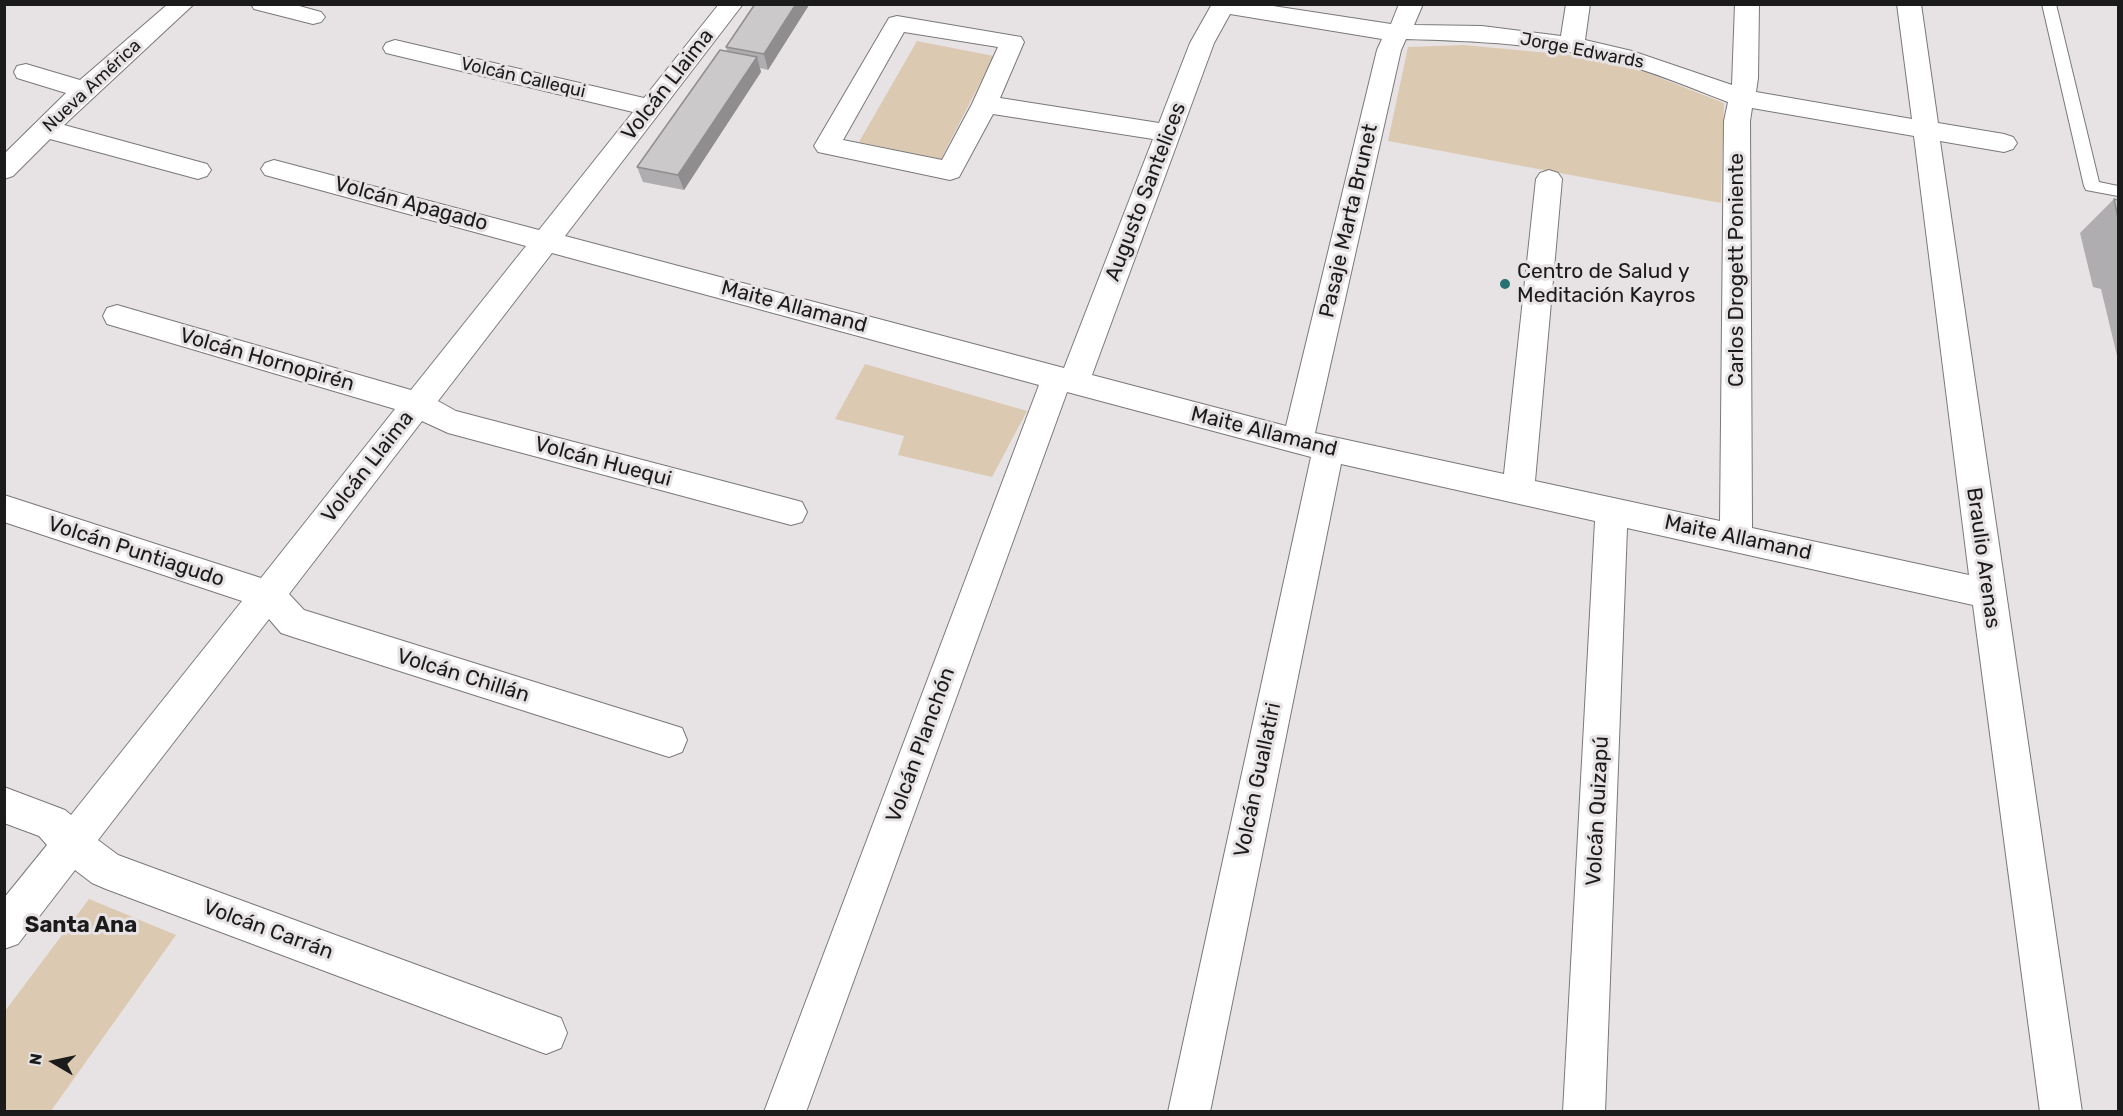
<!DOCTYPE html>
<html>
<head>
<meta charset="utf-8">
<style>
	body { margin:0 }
	#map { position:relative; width:2123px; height:1116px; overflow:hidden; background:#e7e3e4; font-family:Rubik,sans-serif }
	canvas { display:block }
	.frame { position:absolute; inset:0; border:6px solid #1c1b1b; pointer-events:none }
	.north { position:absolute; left:24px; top:1032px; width:60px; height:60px; -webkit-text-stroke:4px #e7e3e4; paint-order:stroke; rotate:279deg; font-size:16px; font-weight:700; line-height:24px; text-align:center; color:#1c1b1b }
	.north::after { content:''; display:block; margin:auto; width:21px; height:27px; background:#1c1b1b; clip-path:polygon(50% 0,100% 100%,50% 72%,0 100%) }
</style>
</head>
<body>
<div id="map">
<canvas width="2123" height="1116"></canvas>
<div class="frame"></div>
<div class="north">N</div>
</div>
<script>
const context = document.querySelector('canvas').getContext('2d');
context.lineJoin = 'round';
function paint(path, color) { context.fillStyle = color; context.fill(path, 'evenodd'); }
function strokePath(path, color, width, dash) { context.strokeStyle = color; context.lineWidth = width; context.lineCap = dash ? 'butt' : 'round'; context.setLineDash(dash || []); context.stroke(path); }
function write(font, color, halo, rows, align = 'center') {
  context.font = font + ' Rubik,sans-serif'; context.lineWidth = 6; context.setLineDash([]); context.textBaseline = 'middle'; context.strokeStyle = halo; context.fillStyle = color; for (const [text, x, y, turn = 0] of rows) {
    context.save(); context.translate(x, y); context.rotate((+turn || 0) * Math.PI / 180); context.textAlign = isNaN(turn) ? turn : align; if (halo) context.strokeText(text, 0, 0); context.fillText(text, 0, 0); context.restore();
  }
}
const green = new Path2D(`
	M917,41l77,15 -53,103 -82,-17z
	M1464,45l106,10 75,17 79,31 -3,100 -333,-62 20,-94z
	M865,364l162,47 -35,66 -94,-22 6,-19 -69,-17z
	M89,899l87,36 -125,176h-46v-100z`);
const service = new Path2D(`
	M2042,4h14l43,178 19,4v10l-32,-6 -2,-4z`);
const minor = new Path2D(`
	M168,4h26l-130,121 143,39 4,6 -4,6 -9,3 -148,-40 -37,37 -9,3v-25l62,-61 -49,-15 -3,-6 3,-6 9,-2 54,16z
	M251,4h41l29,8 4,5 -4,5 -8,2 -59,-15z
	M719,4h24l-178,232 499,132 89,-229 -160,-25 -34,63 -9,3 -132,-28 -4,-6 75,-128 8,-2 124,21 3,5 -24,56 159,25 31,-80 22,-39h48l131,20 8,-20h24l-9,21 68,1 79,10 5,-32h24l-5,36 47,11 100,34 3,-81h24l-1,74 -2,14 156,27 -15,-115h24l17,119 66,11 9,3 4,6 -4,6 -9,3 -64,-11 142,971h-42l-67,-507 -346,-77 -22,584h-42l32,-591 -254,-57 -131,648h-42l143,-655 -244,-65 -261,720h-42l275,-727 -487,-132 -114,148 18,10 335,88 11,3 5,10 -5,10 -11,3 -343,-92 -26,-12 -133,173 15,16 378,118 5,12 -5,12 -13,5 -376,-120 -12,-4 -12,-14 -171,221 20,15 443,163 6,15 -6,15 -15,6 -440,-165 -14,-6 -17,-13 -57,74 -14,5v-51l43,-53 -8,-9 -35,-13v-36l61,23 6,5 171,-214 -238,-79v-27l257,83 134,-169 -288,-85 -4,-8 4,-8 10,-3 294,85 115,-144 -261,-71 -4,-6 4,-6 9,-3 265,70 94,-118 -247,-59 -3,-5 3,-5 9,-3 249,58zM1230,14l152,25 -5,11 -91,376 -194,-51 122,-332zM904,32l94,15 -26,57 -30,56 -99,-20zM1406,39c70,2 141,5 210,23 38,10 75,26 112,40l-4,19 -4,400 -185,-40 27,-302 -4,-6 -9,-3 -9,3 -4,6 -32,295 -189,-41 86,-383zM1752,108l162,28 55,439 -217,-47 -2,-407z`);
const wall = new Path2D(`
	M755,4h58l-1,1h-3l-41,65 -8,-2 1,4 -77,118 -41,-8 -6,-15 90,-116 -1,-4z
	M2114,199l4,1v160l-17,-71 -8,-2 -13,-54z`);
const shadedWall = new Path2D(`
	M796,4l13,1 -41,65 -4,-16z
	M757,57l4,15 -77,118 -6,-15z`);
const building = new Path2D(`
	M755,4h41l-32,50 -38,-7z
	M720,50l37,7 -79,118 -41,-8z
	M2114,199l4,1v18z`);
const markers = [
	[1505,284,6,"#277170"]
];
const farStreetnames = [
	["Jorge Edwards",1582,51,11],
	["Volcán Callequi",523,78,13],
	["Nueva América",92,86,-43]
];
const streetNames = [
	["Volcán Llaima",668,85,-52],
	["Augusto Santelices",1146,192,-69],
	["Volcán Apagado",411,204,15],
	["Pasaje Marta Brunet",1349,221,-77],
	["Carlos Drogett Poniente",1737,270,-90],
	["Maite Allamand",794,307,15],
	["Volcán Hornopirén",267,360,16],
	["Maite Allamand",1264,432,14],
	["Volcán Huequi",603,462,15],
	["Volcán Llaima",368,467,-52],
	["Maite Allamand",1738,538,12],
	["Volcán Puntiagudo",136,552,18],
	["Braulio Arenas",1983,558,82],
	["Volcán Chillán",463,676,17],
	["Volcán Planchón",921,745,-70],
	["Volcán Guallatiri",1258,780,-78],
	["Volcán Quizapú",1598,811,-87],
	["Volcán Carrán",268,930,20]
];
const poiNames = [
	["Centro de Salud y",1517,272],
	["Meditación Kayros",1517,296]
];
const neighbourhoodNames = [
	["Santa Ana",81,926]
];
paint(green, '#dcc9b1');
strokePath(service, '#7b7878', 2);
strokePath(minor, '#7b7878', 2);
paint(service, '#fff');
paint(minor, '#fff');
paint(wall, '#afadaf');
paint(shadedWall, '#8f8d8e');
paint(building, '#ccc9cb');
strokePath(building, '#8f8d8e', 1.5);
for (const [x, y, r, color] of markers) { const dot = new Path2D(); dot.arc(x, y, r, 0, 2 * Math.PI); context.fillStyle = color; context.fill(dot); strokePath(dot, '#e7e3e4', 2); }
write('18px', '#1c1b1b', '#e7e3e4', farStreetnames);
write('21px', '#1c1b1b', '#e7e3e4', streetNames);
write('21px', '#1c1b1b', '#e7e3e4', poiNames, 'left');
write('bold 22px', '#1c1b1b', '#e7e3e4', neighbourhoodNames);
</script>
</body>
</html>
